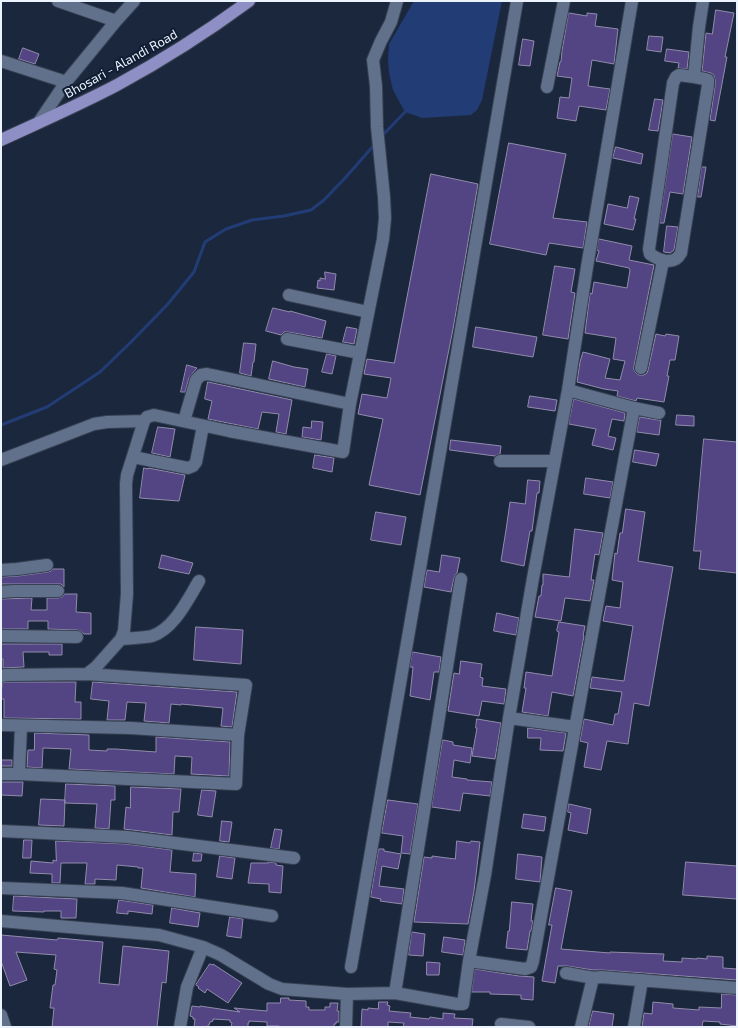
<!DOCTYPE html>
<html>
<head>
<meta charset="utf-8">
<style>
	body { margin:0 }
	#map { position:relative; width:738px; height:1028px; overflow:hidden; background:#1a273d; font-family:"Exo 2",sans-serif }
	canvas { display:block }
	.frame { position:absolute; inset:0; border:2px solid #ebf3ff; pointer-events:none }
</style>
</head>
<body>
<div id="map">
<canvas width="738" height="1028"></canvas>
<div class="frame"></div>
</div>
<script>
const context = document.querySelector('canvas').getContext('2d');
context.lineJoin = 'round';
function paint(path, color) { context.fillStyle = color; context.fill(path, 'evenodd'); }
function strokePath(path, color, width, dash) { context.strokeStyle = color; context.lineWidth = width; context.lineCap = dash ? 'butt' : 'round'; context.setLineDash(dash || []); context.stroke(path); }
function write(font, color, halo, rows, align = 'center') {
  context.font = font + ' "Exo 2",sans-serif'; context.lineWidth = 4; context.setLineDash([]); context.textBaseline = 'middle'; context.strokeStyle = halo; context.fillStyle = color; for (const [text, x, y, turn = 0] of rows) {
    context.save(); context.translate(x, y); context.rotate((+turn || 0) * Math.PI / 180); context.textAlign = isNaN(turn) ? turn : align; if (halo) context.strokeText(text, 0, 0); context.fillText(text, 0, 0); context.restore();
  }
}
const water = new Path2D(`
	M414,1h88l-20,99 -5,10 -6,5 -49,3 -17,-6 -12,-22 -4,-17 -1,-14 1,-15z`);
const stream = new Path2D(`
	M381,137l24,-25
	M1,425l46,-18 53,-35 31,-30 36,-37 27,-33 11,-30 21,-13 26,-9 32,-4 27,-6 13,-10 22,-23 29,-33`);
const building = new Path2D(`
	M716,10l18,3 -9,44h2l-12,64 -5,-1 5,-34v-6l-1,-5 -3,-2 -9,-2 4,-38 6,1z
	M569,13l18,3v-3l10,1 -2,12 23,3 -4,35 -22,-4 -4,26 22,3 -4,21 -27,-4 -3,15 -19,-3 3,-21 9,1 3,-20 -15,-2 3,-14h1l1,-11z
	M649,36l14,1 -2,15 -14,-2z
	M523,39l11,2 -4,25 -11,-1z
	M23,48l16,6 -4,10 -16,-5z
	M667,49l22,3 -2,17 -9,-1 1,-5 -14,-2z
	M655,99l8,1 -5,31 -9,-1z
	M673,134l19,3 -9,57 -13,-2 -6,31h-4z
	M509,143l57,11 -13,64 34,4 -4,26 -34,-5 -3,12 -56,-11z
	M616,147l27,7 -2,10 -28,-6z
	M702,167h4l-5,30h-3z
	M431,174l47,10 -25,145 -33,166 -51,-10 14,-66 -25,-5 4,-20 25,4 4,-20 -27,-4 3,-15 27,4z
	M630,196l9,2 -5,21h2l-3,11 -29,-6 4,-20 19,4z
	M667,226l11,1 -4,23 -4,3 -6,-1z
	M599,239l33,7 -3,14 25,5 -20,101v4l2,3 3,2h5l3,-2 1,-3 8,-36 9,2 1,-2 13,2 -4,24h-5l-3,16h2l-5,26 -27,-4 -1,3 -19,-5 1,-5 -14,-2 -27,-7 3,-20 3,-10 27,7 -5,19 15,2 5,-19 -12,-2 3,-21 -31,-5 5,-40 2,1 2,-12 33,6 3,-18 -1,-2 -33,-7 3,-10 -2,-1z
	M555,266l20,3 -4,23 4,1 -7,46 -25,-4z
	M325,272l11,2 -2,16 -17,-2 1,-8 2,1v-3l5,1z
	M273,308l17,4v-1l36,10 -4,17 -34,-6h-4l-3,3 -15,-4z
	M347,327l10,2 -3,15 -11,-2z
	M476,327l61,10 -4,20 -60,-10z
	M244,343l12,1 -2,18h-1l-2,14 -11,-3z
	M327,354l9,2 -4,18 -10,-2z
	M273,361l21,6 14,2 -3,18 -36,-8z
	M187,365l10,3 -1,1 -7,9 -4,14h-4z
	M208,382l84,18 -6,34 -10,-2 3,-18 -17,-2 -4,17 -50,-10 4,-18 -7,-2z
	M530,396l27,4 -2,11 -27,-4z
	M574,399l51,14 -1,8 -12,-2 -4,17 8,2 -3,12 -21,-5 4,-16 -27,-5z
	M677,415l17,1v10l-18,-1z
	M640,417l18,3h3l-2,15 -22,-3z
	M312,421l11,1 -2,18 -19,-3 1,-10 8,1z
	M158,427l17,2 -5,28 -18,-4z
	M704,439l33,3v131l-38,-4 2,-18h-7z
	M451,440l50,6 -1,8 -5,2 -45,-6z
	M635,450l24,4 -3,12 -23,-4z
	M315,455l19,3 -2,14 -19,-4z
	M144,468l4,1v-1l37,7 -6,26 -39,-3z
	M586,478l27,4 -3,16 -26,-4z
	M528,480l12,1 -1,12h-2l-5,38h-2l-6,35 -23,-5 5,-31 4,-28 15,2z
	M626,509l19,3 -7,49 35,6 -24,139 -15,-3 -6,41 -21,-3 -6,29 -17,-3 4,-24 -8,-2 4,-22 29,6 2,-11h3l4,-22 -32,-4 2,-11 32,4 9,-55 -30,-5 3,-15 14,2 3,-26 -11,-2 3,-27 2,1 3,-21h2z
	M376,512l30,5 -5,28 -30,-5z
	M575,529l28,4 -4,22 -4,-1 -4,26h3l-4,21 -25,-3 -4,23 -26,-4 4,-21h2l1,-11h1v-11l26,3z
	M162,555l31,8 -4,11 -30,-6z
	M442,555l18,3 -3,15 -2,2 -1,3 -3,14 -27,-5 3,-17 12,2z
	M53,569h11v18l-3,-3h-60v-7l17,-1 30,-4 3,-1z
	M65,594h12l-1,18 15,1v21h-7l-3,-3 -4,-1 -29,-1v-8h-20v8h-27v-30l31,-1 -1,12h16v-12h11l4,-1z
	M497,613l22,5 -3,17 -22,-4z
	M559,622l26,4 -2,10h1l-11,60 -21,-4 -4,24 -26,-4 4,-24h-2l2,-16 26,4 7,-44 -2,-1z
	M196,627l47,3 -2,34 -47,-4z
	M1,644h61v11h-13v-3h-26l1,15 -21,1v-9h-2z
	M413,652l28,5 -2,15h-5l-4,28 -20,-4 3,-29h-3z
	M461,661l21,3 -2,13 3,1 -1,8 24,3 -2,15 -22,-3 -3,15 -31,-5 6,-38 5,1z
	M7,682h69l-1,20h6v17l-77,-1v-19h-3l1,-16z
	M93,682l144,10 -5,35 -11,-1 2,-18 -42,-4v1l-10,-1 -2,19 -25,-2 2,-18 -19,-1 -2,18h-18l2,-19 -18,-2z
	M477,719l24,4 -6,36 -23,-3 5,-28h-1z
	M528,728l38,5 -3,18 -23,-1 1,-12h-13z
	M35,733l54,2v15l18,1v-2h9l40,3v-15l74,5 -1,34 -38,-2 1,-17 -17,-1 -1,18 -105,-5 2,-20 -28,-1 -1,20 -15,-1 1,-17h6z
	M443,740l10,2v3l19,3 -2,15 -16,-3 -2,17 15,2v1l25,2 -2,14 -27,-3 -3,18 -28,-4z
	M1,760h11v6h-11z
	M1,782h22l-1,14 -21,-1z
	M66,784l49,2v14h-4l-2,29 -14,-1 2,-24 -32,-1z
	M131,787l50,2 -2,23h-6l-1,23 -48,-6 2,-22 4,1z
	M202,790l14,1 -4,26 -14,-2z
	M41,799l24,1 -1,26 -25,-1z
	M388,800l30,4 -8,50 -9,-1 2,-17 -21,-3z
	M569,804l22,5 -4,25 -19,-4 3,-17 -3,-1z
	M524,814l22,3 -2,14 -22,-3z
	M222,821l10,1 -3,20 -9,-1z
	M275,829l7,1 -3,19 -8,-1z
	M24,840h8l-1,18h-8z
	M56,841l70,3 46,6 -2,22 26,2 -1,23 -54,-9 2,-20h-5v-1l-21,-2 -1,15 -21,-1v5h-10l2,-21h-26l-1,20h-8v-9l-22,-1 1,-12 22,2v-3l3,1z
	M457,841l13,2 1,-2 9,1 -6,49 -6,33 -54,-2 10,-65 8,1v-2l23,3z
	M379,849h5v2l17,3 -3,15 -16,-3 -3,20 25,3 -2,15 -22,-3 1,-2 -10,-2z
	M194,853l8,1 -1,7h-8z
	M518,854l24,3 -2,25 -24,-3z
	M220,856l15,2 -3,21 -15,-2z
	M269,862l7,1v2l7,1 -2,27 -12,-1v-8l-21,-1 3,-20h17z
	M686,862l51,4v33l-54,-4z
	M556,888l16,3 -11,58 49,4v-1l54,2 -1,7 19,1v-4l15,1v-1l10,1v-3l16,1v11l14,1v11l-135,-10h-9l-26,-4h-9l-3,17 -13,-2 10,-56h-3z
	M14,896l63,3 -1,19h-15v-7h-17v1l-31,-1z
	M119,900l34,5 -1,9 -24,-3v3l-11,-1z
	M512,902l21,2 -2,17h2l-2,10h-1l-3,19 -21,-2 2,-17h1z
	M172,908l28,5 -2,14 -28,-4z
	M230,917l13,2 -2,19 -14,-2z
	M412,932l13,2 -2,22 -14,-1z
	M1,935l56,5 1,-2 45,4 -4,41 20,2 4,-39 46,5 -3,32 -4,-1 -5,45h-105l2,-19h-4l3,-23h2l2,-15 -3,-1 2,-14 -40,-3 11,28 -17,6 -9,-25z
	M444,937l21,3 -2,15 -21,-3z
	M427,962l13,1 -1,12h-12z
	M210,964l2,1 1,-1 29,19 -14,20 -21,-14 -2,4 -7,-5 1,-1 -3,-2z
	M475,969l44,7 15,1 -1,23 -12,-1v-4l-31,-1v-2h-18z
	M722,994l15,1v31l-17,-2v-2l-17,-1 -1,6h-60l2,-14 8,1 1,-12 20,2v4l26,2v-3l22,1z
	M281,998h8v2l17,1v6h3v3h16v-3h5v-4h8l-1,8h2v11h-3v2h-2v3h-55v-1h-12v-4l-18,-1v2h-1v4h-17l1,-4 -2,-1v-2l-17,-1v2l-3,1 -1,3h-1v2h-14l1,-8h-2v-2l-3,-1 2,-10 8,1v-1l40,6 -6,-4 33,3v-8h13z
	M379,1002h9l-1,3 3,1 -1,5 22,2 -1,4 19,2 1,-2 13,2v-6l12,1 -1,4 19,1 -1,8h-69l1,-4 -16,-1v5h-27l1,-18 6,1v-2l10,1z
	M593,1011l21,3 -2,13h-23z`);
const minor = new Path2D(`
	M58,1l58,20
	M632,1l-45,266 -19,123 -35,188 -24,140 -24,157 -16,86 56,8 6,-2 2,-6 67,-371 34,-182
	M1,61l65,21
	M694,77l11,2 3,1v5l-27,168c-7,13 -21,8 -31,1l-1,-5 24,-166 3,-6 3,-2 15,2 5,-50 4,-26
	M547,87l17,-86
	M39,122l27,-40 50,-61 18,-20
	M289,295l79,17
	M287,339l73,14
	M641,368l22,-107
	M568,390l66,18 25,5
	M184,421l12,-41 5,-5 6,-1 143,30
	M133,457l55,11 5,-2 3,-4 7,-36
	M1,460l93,-36 13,-2 37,-1
	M500,461h55
	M1,570l16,-1 30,-4
	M1,592l13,-1h44
	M1,636l76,1
	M121,639c9,-1 23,-1 31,-3 22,-7 36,-37 47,-55
	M87,674l9,-7 25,-28 3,-8 3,-37 -1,-110 1,-9 17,-54 3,-4 7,-2 75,16 114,21 7,-48 33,-165 2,-21 -1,-21 -7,-70 -1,-41 -3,-26 8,-19 10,-19 6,-21
	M1,676l5,-1 81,-1 159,11 -8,50 -107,-7 -130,-3
	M509,718l66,9
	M21,726l-2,48 217,10 2,-49
	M1,774h18
	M1,831l126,6 167,21
	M1,888l121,5 150,23
	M1,921l158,14 44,12 18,8 48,29 13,5 65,5
	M351,967l92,-532 74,-434
	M566,973l28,5
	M395,993l66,-414
	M1,1015l4,12
	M501,1024l28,3
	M180,1027l7,-40 16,-40
	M346,1027l1,-33 48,-1 62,11h6l6,-43
	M581,1027l11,-45 2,-4 7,-1 136,11
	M634,1027l8,-47`);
const major = new Path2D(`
	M1,140c39,-18 78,-35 116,-55 46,-25 90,-53 132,-84`);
const streetNames = [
	["Bhosari - Alandi Road",121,64,-29]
];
paint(water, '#223d75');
strokePath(stream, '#223d75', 3);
paint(building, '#534483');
strokePath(building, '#918cab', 1);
strokePath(minor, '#384153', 14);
strokePath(major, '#384153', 14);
strokePath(minor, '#61718b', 12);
strokePath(major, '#8e8fc5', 12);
write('13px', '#ebf3ff', '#111d32', streetNames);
</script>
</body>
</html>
